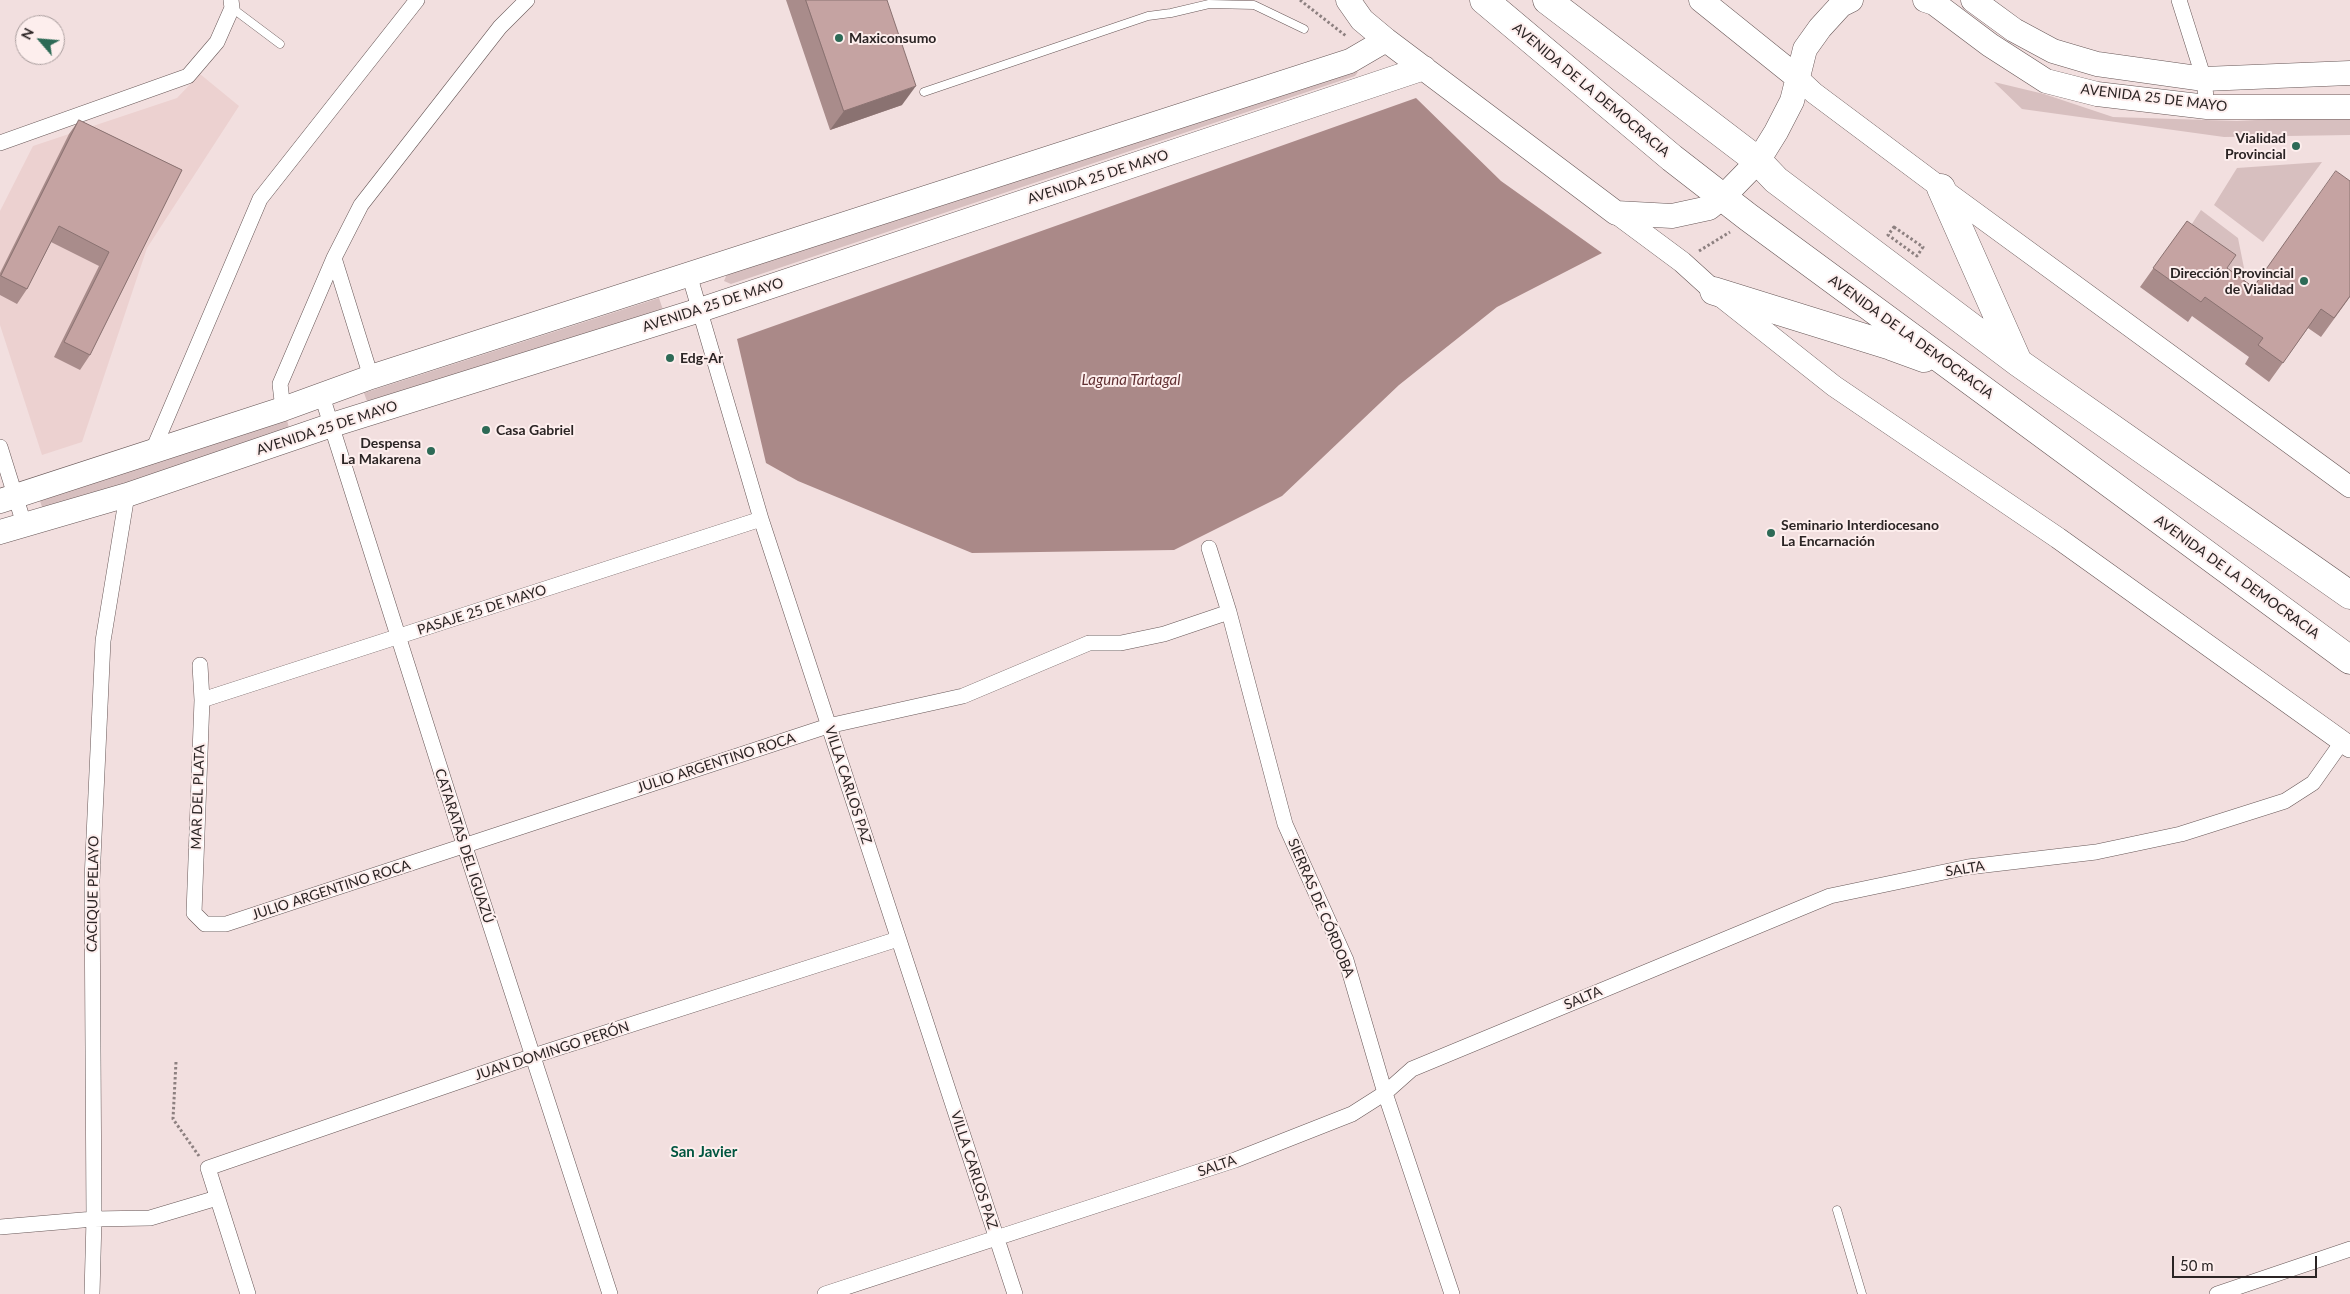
<!DOCTYPE html>
<html>
<head>
<meta charset="utf-8">
<style>
	body { margin:0 }
	#map { position:relative; width:2350px; height:1294px; overflow:hidden; background:#f2dfdf; font-family:Lato,sans-serif }
	canvas { display:block }
	.north { position:absolute; left:15px; top:15px; width:50px; height:50px; box-sizing:border-box; background:#fdeeed; border:1px solid #a99d9d; border-radius:50%; rotate:297deg; font-size:14px; font-weight:700; line-height:20px; text-align:center; color:#2b2424 }
	.north::after { content:''; display:block; margin:auto; width:18px; height:22px; background:#2d6a56; clip-path:polygon(50% 0,100% 100%,50% 72%,0 100%) }
	.scale { position:absolute; left:2172px; top:1256px; width:145px; height:22px; box-sizing:border-box; border:2px solid #2b2424; border-top:0; padding-left:6px; font-size:15px; line-height:18px; white-space:nowrap; color:#2b2424; -webkit-text-stroke:4px #fdeeed; paint-order:stroke }
</style>
</head>
<body>
<div id="map">
<canvas width="2350" height="1294"></canvas>
<div class="north">N</div>
<div class="scale">50 m</div>
</div>
<script>
const context = document.querySelector('canvas').getContext('2d');
context.lineJoin = 'round';
function paint(path, color) { context.fillStyle = color; context.fill(path, 'evenodd'); }
function strokePath(path, color, width, dash) { context.strokeStyle = color; context.lineWidth = width; context.lineCap = dash ? 'butt' : 'round'; context.setLineDash(dash || []); context.stroke(path); }
function write(font, color, halo, rows, align = 'center') {
  context.font = font + ' Lato,sans-serif'; context.lineWidth = 4; context.setLineDash([]); context.textBaseline = 'middle'; context.strokeStyle = halo; context.fillStyle = color; for (const [text, x, y, turn = 0] of rows) {
    context.save(); context.translate(x, y); context.rotate((+turn || 0) * Math.PI / 180); context.textAlign = isNaN(turn) ? turn : align; if (halo) context.strokeText(text, 0, 0); context.fillText(text, 0, 0); context.restore();
  }
}
const built = new Path2D(`
	M200,74l39,32 -92,142 -65,194 -40,13 -42,-130v-114l33,-65 144,-48z`);
const green = new Path2D(`
	M1356,71l2,1 -3,4 -624,208 -7,-3 3,-7z
	M1994,82l50,12 69,23 124,4 113,-6v20l-126,2 -202,-28z
	M2322,162l-59,80 -49,-37 23,-37z
	M2201,210l37,28 6,30 -10,7 -50,-39z
	M659,298l4,12 -295,94 -4,-11z
	M287,420l3,12 -247,78 -4,-12z`);
const water = new Path2D(`
	M1416,98l85,83 101,72 -105,54 -98,78 -117,111 -108,54 -202,3 -174,-72 -32,-18 -29,-124z`);
const path = new Path2D(`
	M1300,0l46,36
	M1894,227l29,20 -6,9 -29,-21z
	M1699,251l31,-19
	M176,1062l-3,57 26,37`);
const lane = new Path2D(`
	M232,8l48,36
	M924,92l224,-76 23,-3 38,-9 45,1 50,24
	M1837,1210l25,84`);
const street = new Path2D(`
	M2179,0l25,79 3,28
	M0,143l188,-67 29,-34 15,-34 -1,-8
	M334,258l37,119
	M689,274l72,245 254,775
	M322,396l143,451 145,447
	M283,409l-3,-25 54,-126 27,-53 139,-178 27,-27
	M0,447l24,77
	M153,450l107,-251 157,-199
	M1209,548l20,64 56,212 61,136 39,133 67,201
	M200,665l2,35 -8,213 11,11h21l602,-198 135,-30 126,-53h32l43,-9 65,-22
	M202,700l559,-181
	M0,1227l94,-8 56,-1 67,-20
	M92,1294l2,-75 -2,-339 11,-239 24,-146
	M248,1294l-40,-126 325,-112 365,-117
	M825,1294l410,-134 117,-46 33,-21 27,-24 418,-173 138,-29 128,-15 85,-18 104,-33 28,-18 29,-41
	M2217,1294l133,-45`);
const secondary = new Path2D(`
	M1798,78l16,15 127,95 409,299
	M1616,213l66,49 32,29 120,95 224,152 292,209`);
const primary = new Path2D(`
	M1348,0l14,20 24,20 230,173 56,3 37,-8 15,-12 34,-35 18,-29 16,-31 13,-52 15,-21 21,-23 10,-5
	M1701,0l97,78
	M1925,0l9,3 56,42 56,36 51,13 110,13h143
	M1973,0l41,30 39,21 44,13 107,15 146,-6
	M0,501l283,-92 88,-32 979,-316 36,-21
	M0,532l127,-37 205,-70 368,-115 724,-242`);
const highway = new Path2D(`
	M1484,0l188,158 76,59 602,443
	M1547,0l211,161 18,19 243,183 331,232
	M1941,188l77,174
	M1714,291l177,55 33,12`);
const wall = new Path2D(`
	M786,0h101l15,105 -72,25z
	M79,120l103,50 -92,185 -10,15 -26,-13 45,-91 -48,-24 -24,47 -10,15 -17,-9v-22l69,-139z
	M2187,221l40,47 26,19 97,10 -29,40 -13,-9 -39,54 -24,-18 4,-7 -57,-41 -4,6 -48,-35z`);
const shadedWall = new Path2D(`
	M916,86l-14,19 -72,25 14,-19z`);
const building = new Path2D(`
	M806,0h81l29,86 -72,25z
	M79,120l103,50 -92,185 -26,-13 45,-90 -50,-26 -32,63 -26,-13z
	M2336,171l14,10v115l-16,22 -13,-9 -38,54 -25,-18 5,-7 -58,-41 -4,5 -48,-34 34,-47 49,34 -9,13 26,19z`);
const markers = [
	[839,38,5,"#2d6a56"],
	[2296,146,5,"#2d6a56"],
	[2304,281,5,"#2d6a56"],
	[670,358,5,"#2d6a56"],
	[486,430,5,"#2d6a56"],
	[431,451,5,"#2d6a56"],
	[1771,533,5,"#2d6a56"]
];
const poiNames = [
	["Maxiconsumo",849,38],
	["Vialidad",2286,138,"right"],
	["Provincial",2286,154,"right"],
	["Dirección Provincial",2294,273,"right"],
	["de Vialidad",2294,289,"right"],
	["Edg-Ar",680,358],
	["Casa Gabriel",496,430],
	["Despensa",421,443,"right"],
	["La Makarena",421,459,"right"],
	["Seminario Interdiocesano",1781,525],
	["La Encarnación",1781,541]
];
const streetNames = [
	["AVENIDA DE LA DEMOCRACIA",1591,90,40],
	["AVENIDA 25 DE MAYO",2154,98,7],
	["AVENIDA 25 DE MAYO",1098,177,-18],
	["AVENIDA 25 DE MAYO",713,305,-18],
	["AVENIDA DE LA DEMOCRACIA",1911,337,36],
	["AVENIDA 25 DE MAYO",327,428,-18],
	["AVENIDA DE LA DEMOCRACIA",2237,577,36],
	["PASAJE 25 DE MAYO",482,610,-18],
	["JULIO ARGENTINO ROCA",716,763,-18],
	["VILLA CARLOS PAZ",848,785,72],
	["MAR DEL PLATA",198,797,-88],
	["CATARATAS DEL IGUAZÚ",464,846,72],
	["SALTA",1965,869,-9],
	["JULIO ARGENTINO ROCA",331,890,-18],
	["CACIQUE PELAYO",93,894,-89],
	["SIERRAS DE CÓRDOBA",1321,908,67],
	["SALTA",1583,998,-23],
	["JUAN DOMINGO PERÓN",552,1051,-18],
	["SALTA",1217,1166,-19],
	["VILLA CARLOS PAZ",974,1170,72]
];
const waterNames = [
	["Laguna Tartagal",1131,380]
];
const neighbourhoodNames = [
	["San Javier",704,1152]
];
paint(built, '#ecd1d0');
paint(green, '#d7bfbf');
paint(water, '#aa8988');
strokePath(lane, '#675757', 9);
strokePath(street, '#675757', 16);
strokePath(secondary, '#675757', 22);
strokePath(primary, '#675757', 25);
strokePath(highway, '#675757', 29);
strokePath(path, '#8d8080', 3, [2.5, 2.5]);
strokePath(lane, '#fff', 8);
strokePath(street, '#fff', 15);
strokePath(secondary, '#fff', 21);
strokePath(primary, '#fff', 24);
strokePath(highway, '#fff', 28);
paint(wall, '#a98c8b');
paint(shadedWall, '#8a7271');
paint(building, '#c5a3a2');
strokePath(building, '#8a7271', 1);
for (const [x, y, r, color] of markers) { const dot = new Path2D(); dot.arc(x, y, r, 0, 2 * Math.PI); context.fillStyle = color; context.fill(dot); strokePath(dot, '#fdeeed', 2); }
write('bold 14px', '#2b2424', '#fdeeed', poiNames, 'left');
write('14px', '#2b2424', '#fdeeed', streetNames);
write('italic 15px', '#623133', '#fdeeed', waterNames);
write('bold 15px', '#015640', '#fdeeed', neighbourhoodNames);
</script>
</body>
</html>
